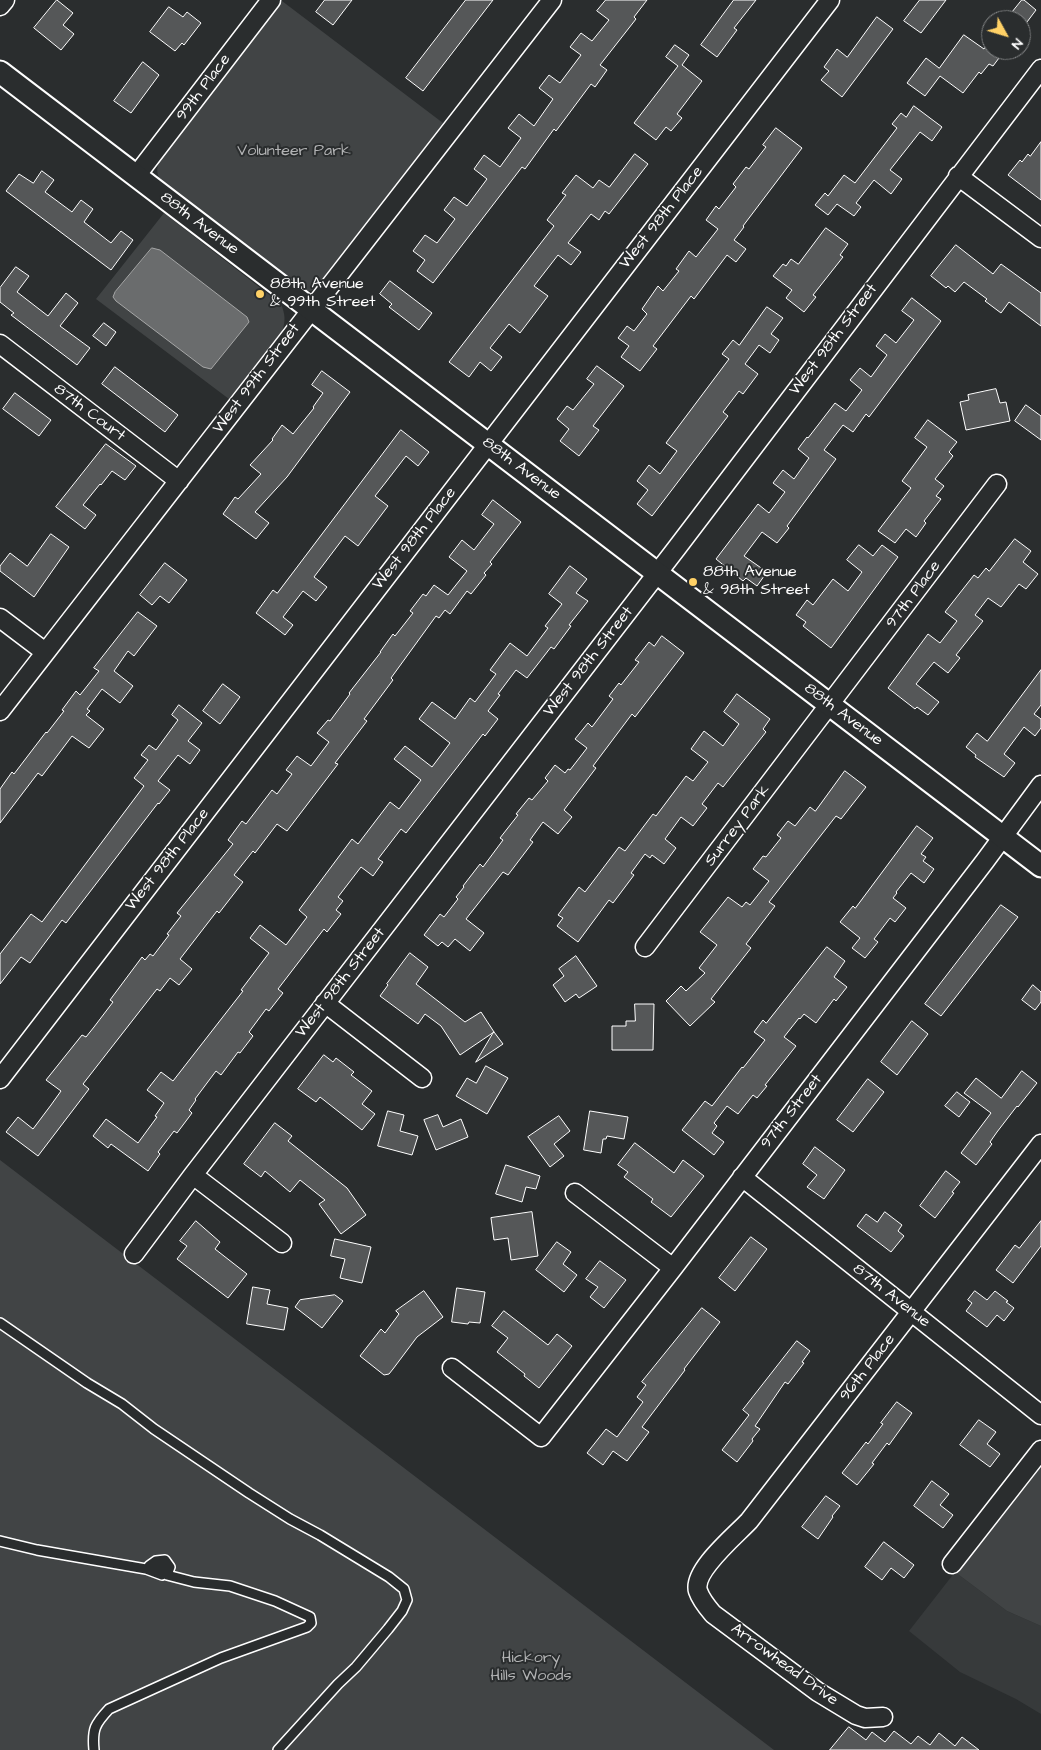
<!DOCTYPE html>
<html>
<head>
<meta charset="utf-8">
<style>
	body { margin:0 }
	#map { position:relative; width:1041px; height:1750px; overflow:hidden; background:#2a2d2e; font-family:"Architects Daughter",sans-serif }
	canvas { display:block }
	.north { position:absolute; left:981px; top:10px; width:50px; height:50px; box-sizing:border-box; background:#2a2d2e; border:1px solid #7f8182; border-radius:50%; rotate:129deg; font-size:14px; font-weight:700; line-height:20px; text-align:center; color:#fff }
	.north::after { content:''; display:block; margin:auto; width:18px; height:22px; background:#ffd166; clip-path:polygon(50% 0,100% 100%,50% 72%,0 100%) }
</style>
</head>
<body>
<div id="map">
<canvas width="1041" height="1750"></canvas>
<div class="north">N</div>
</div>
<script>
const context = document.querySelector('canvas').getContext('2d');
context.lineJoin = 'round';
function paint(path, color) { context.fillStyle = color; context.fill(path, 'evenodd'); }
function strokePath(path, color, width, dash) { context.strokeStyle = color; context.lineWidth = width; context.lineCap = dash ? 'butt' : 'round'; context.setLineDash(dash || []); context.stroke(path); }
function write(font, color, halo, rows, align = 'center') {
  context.font = font + ' "Architects Daughter",sans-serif'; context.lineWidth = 4; context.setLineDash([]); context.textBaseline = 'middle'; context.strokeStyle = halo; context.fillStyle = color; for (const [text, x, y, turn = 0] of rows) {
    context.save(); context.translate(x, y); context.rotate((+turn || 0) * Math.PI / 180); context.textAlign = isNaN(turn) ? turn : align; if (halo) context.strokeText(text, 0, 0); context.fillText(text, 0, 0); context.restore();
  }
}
const built = new Path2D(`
	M955,1572l52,39 34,15v88l-25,-15 -56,-27 -51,-41z`);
const green = new Path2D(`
	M282,1l161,122 -117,157c-7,7 -12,12 -22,11l-135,-100c-10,-12 -16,-18 -8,-33z
	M164,213l117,91c4,10 5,17 1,27l-53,68 -133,-100z
	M0,1160l774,590h-774z
	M1041,1460v166l-34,-15 -52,-39z`);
const water = new Path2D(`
	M152,248l8,2 87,67 2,5 -4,5 -34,42 -8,-2 -87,-66 -3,-4 2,-5z`);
const building = new Path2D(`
	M57,0l16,13 -10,12 11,9 -13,16 -27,-22z
	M325,0h27l-19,25 -17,-13z
	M466,0h27l-70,91 -17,-13z
	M606,0h41l-13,17 2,2 -36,46 7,5 -12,17 -4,-3 -35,47 -2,-2 -29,40 -3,-2 -89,116 -16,-12 8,-11 -12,-9 12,-16 12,8 18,-24 -11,-9 10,-13 13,9 20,-27 -13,-10 10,-14 16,12 21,-29 -13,-10 11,-14 15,12 19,-27 -14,-11 10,-13 11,8 21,-28 -11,-8 11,-14 11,8 17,-21 -12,-9z
	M734,0h22l-22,28 3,2 -20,27 -16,-12z
	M920,0h26l-25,33 -17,-12z
	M1022,0h2l12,10 -15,20v-10h-15z
	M169,7l14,10 4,-5 14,11 -17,22 -2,-2 -7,8 -25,-19z
	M877,17l16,12 -51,68 -21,-17 8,-9 -5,-4 13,-18 10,8z
	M964,35l20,14 7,-10v11h14l-12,16 -4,-2 -8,10 -2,-2 -16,21 -23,-17 -15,20 -18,-13 19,-25 13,10z
	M675,45l14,10 -7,10 20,16 -25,33 5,4 -11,13 -5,-4 -10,13 -22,-17 44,-57 -12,-9z
	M143,62l16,13 -28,38 -17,-12z
	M914,106l28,21 -10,14 -12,-9 -30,38 12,9 -11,15 -17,-14 -18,23 5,4 -7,9 -17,-12 -9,11 -13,-10 10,-12 3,3 16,-21 11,8 42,-55 -5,-4 9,-11 5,4z
	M776,128l26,20 -59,78 1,1 -10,13 12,9 -10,13 -9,-7 -33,44 -3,-3 -38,50 4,3 -17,22 -19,-14 8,-11 -11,-8 9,-12 7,5 13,-17 -5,-5 16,-23 5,5 16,-20 -3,-2 13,-18 7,6 22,-28 -12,-9 10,-14 3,3 17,-22 -3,-3 13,-17 3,2 17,-22 -3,-2z
	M1041,142v58l-33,-25 12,-15 2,2 6,-8 2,2z
	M635,154l13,10 -39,50 -4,-3 -6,9 -8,-6 -23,29 13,9 -10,13 -13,-10 -24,31 14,10 -28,37 -11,-9 -19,24 12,9 -11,14 -11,-9 -11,15 -20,-15 105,-136 -7,-6 19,-25 -4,-2 14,-18 17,13 6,-8 10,7z
	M42,171l12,9 -9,12 27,20 9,-12 12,9 -9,13 27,21 10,-12 12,9 -22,30 -105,-79 13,-17 14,9z
	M826,228l22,16 -8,11 3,2 -30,38 3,2 -12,15 -18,-14 6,-8 -19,-14 10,-12 3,2 5,-7 7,5z
	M956,245l37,29 8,-10 40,29v33l-32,-24 -8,11 -16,-12 2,-2 -23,-17 -9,10 -7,-6 -2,2 -15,-12z
	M16,267l13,9 -12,16 31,24 18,-23 12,10 -18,23 30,22 -13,17 -66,-50 3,-2 -14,-11v-14z
	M390,281l42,32 -13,17 -30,-23 3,-3 -12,-10z
	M912,298l29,23 -72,96 -3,-3 -13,18 -10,-7 -19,25 12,9 -49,67 2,2 -12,15 -15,-11 -18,24 23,16 -10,14 -11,-8 -3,3 -27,-22 42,-55 11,9 16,-21 -12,-9 10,-13 11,9 15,-21 -11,-9 9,-12 1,1 27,-35 11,8 16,-21 -12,-10 10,-12 11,9 16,-22 -11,-9 9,-12 11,9 18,-23 -12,-9z
	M767,307l16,11 -12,16 8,6 -9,13 -11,-8 -14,19 13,10 -15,20 -4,-3 -16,21 5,4 -76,100 -15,-12 11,-14 -11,-9 12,-16 11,9 17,-23 -11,-8 63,-84 -7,-5 11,-14 6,5z
	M104,323l12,9 -10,14 -13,-10z
	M597,366l27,20 -31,40 6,4 -20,26 -19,-15 9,-12 -12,-10 10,-13 6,4 21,-26 -7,-5z
	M115,367l63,48 -13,17 -63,-48z
	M322,371l28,21 -63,85 -32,35 14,11 -13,16 -33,-25 12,-17 3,2 23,-25 -11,-9 23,-25 -1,-1 10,-14 11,9 21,-26 -1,-1 10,-14 -11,-8z
	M996,389l4,14 6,-1 4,19 -44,9 -6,-28 9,-2 -1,-5z
	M15,393l36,27 -12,16 -36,-27z
	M1026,405l15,11v24l-26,-19z
	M928,420l29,22 -8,10 4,4 -18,23 9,7 -8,10 5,3 -17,22 2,2 -10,14 -10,-8 -11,14 -17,-12 33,-43 -9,-7 25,-34 -12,-9z
	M401,430l28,22 -11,14 -12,-10 -20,26 -11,14 13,10 -30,40 -13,-10 -31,41 13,10 -11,14 -13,-10 -20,26 10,8 -8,10 -29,-22 17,-23 4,3z
	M106,444l30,22 -11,14 -13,-9 -11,14 -1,-1 -17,21 13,10 -11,14 -29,-22z
	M493,500l28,22 -31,40 2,2 -8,9 2,2 -15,19 -4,-3 -17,23 -5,-4 -6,8 -3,-2 -45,62 2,2 -29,39 3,2 -32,42 3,1 -51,67 -10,-7 -22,29 -2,-2 -19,24 9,7 -24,31 -2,-2 -37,48 12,10 -13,16 -9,-7 -10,13 -3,-2 -74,95 6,5 -51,67 -32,-24 12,-15 15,12 18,-24 10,-14 -15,-11 36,-45 4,2 8,-10 19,-25 -3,-2 32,-43 3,3 5,-6 3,2 16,-21 -2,-1 14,-18 -4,-3 56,-69 -5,-4 14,-19 4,3 26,-34 5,4 15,-20 -6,-4 11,-14 14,10 18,-24 -12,-9 11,-13 2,1 20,-27 -1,-1 32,-41h-1l13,-18 2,2 18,-23 -3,-2 13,-17 3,2 8,-11 14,10 19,-24 -18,-14 13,-17 12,10 20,-26 -12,-9z
	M51,534l18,13 -35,50 -34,-26v-5l10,-13 17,13z
	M1015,539l16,12 -8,11 15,12 -12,15 -7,-5 -18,23 -13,-9 -13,17 8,6 -27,34 4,3 -12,15 -14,-11 -18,22 23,18 -11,13 -11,-8 -2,2 -27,-21 40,-54 12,9 17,-22 -12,-9 29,-37 4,3 8,-10 3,3z
	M859,545l14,11 9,-11 16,12 -67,91 -28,-22 3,-4 -10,-7 11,-15 6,5 20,-26 15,12 14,-19 -15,-12z
	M165,563l22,17 -18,23 -9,-7 -8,9 -12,-10z
	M570,566l17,13 -11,14 12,8 -19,24 2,1 -17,23 -3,-2 -24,31 -11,-8 -18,24 2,1 -12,16 10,8 -13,17 -2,-2 -77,99 -5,-4 -23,30 5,3 -10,14 -12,-9 -23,30 5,4 -7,9 5,4 -14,18 -3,-3 -46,60 5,4 -14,18 -3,-2 -17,23 4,4 -13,17 -2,-1 -17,23 -5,-4 -21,28 1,1 -7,10 3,3 -15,20 -3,-2 -16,21 2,2 -12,17 -37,-27 -3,4 -15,-12 13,-17 32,24 19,-26 -2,-1 9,-13 -17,-13 14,-18 12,9 70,-90 -2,-1 28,-37 -19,-15 10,-13 26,20 21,-28 -8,-7 53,-71 6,5 32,-42 9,7 22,-29 -27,-21 11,-13 27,21 18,-24 -31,-24 13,-17 23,17 15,-21 5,4 21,-28 -6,-4 20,-27 17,13 21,-28 -3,-2 17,-22 -13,-10z
	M138,612l19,14 -23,30 -6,-5 -14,20 19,15 -13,17 -18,-14 -15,20 3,2 -4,4 18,14 -15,19 -17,-12 -30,40 -4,-3 -38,50v-34l12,-17 2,2 32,-42 1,1 17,-22 -2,-1 14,-19 4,4 19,-24 -5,-3z
	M662,636l22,17 -49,64 -3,-3 -39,52 3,2 -32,42 8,7 -14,17 -15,-12 -13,18 3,2 -25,33 -5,-3 -37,47 18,14 -14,18 -15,-12 -7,8 -6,-5 -4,4 -14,-11 16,-21 4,3 14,-18 -2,-2 8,-10 -1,-1 17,-22 3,3 20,-27 -3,-2 18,-23 -2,-1 13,-16 3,2 16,-19 -3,-3 10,-13 10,8 3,-4 2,1 17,-22 -12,-9 13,-16 4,4 21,-28 -4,-3 10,-13 2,2 18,-23 -4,-2 14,-18 5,4z
	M1041,670v35l-7,9 7,5v9l-6,8 -11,-9 -20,27 11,9 -11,14 -29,-20 1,-2 -10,-8 11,-14 10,8z
	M223,684l17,13 -20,27 -17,-13z
	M737,694l33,25 -7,10 3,3 -43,55 -5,-4 -16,21 5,4 -14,18 -12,-9 -16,22 11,9 -12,16 -12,-9 -2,3 -5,-4 -14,19 3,2 -21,28 -4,-3 -31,42 -21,-16 6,-8 -5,-3 21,-28 6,5 34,-45 6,4 28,-37 3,2 30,-40 7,5 15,-19 -17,-13 13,-18 19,15 16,-22 -15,-12z
	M179,705l23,18 -14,18 12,9 -10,14 -12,-9 -20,26 12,9 -11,14 -1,-1 -92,120 -4,-3 -32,43 -9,-6 -21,27v-30l31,-40 11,8 102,-136 -10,-8 14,-18 -7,-5 8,-10 7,5 22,-30 -6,-5z
	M845,771l21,16 -25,32 -5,-3 -67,86 6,4 -29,38 5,4 -40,51 4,3 -25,24 -24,-25 15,-15 5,5 19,-18 -6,-5 18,-23 -17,-13 28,-35 14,10 4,-5 4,3 19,-24 -16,-12 10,-13 3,1 15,-19 -4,-3 11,-14 7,5 15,-19 5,4z
	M917,826l16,12 -12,16 5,3 -3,4 11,8 -10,14 -13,-10 -15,19 1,1 -4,5 13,10 -11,14 -5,-4 -16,21 4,3 -13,16 -13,-10 8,-10 -20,-16 13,-16 2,2z
	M1001,905l17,12 -77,99 -16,-12z
	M827,947l18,14 -11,16 13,10 -11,14 -2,-2 -18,24 -12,-9 -4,5 -1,-1 -15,19 12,9 -31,39 2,1 -10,12 -4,-3 -15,19 -11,-8 -13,17 3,3 -5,7 12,9 -10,13 -32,-25 23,-29 7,5 30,-39 1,1 22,-28 -11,-8 9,-12 3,3z
	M410,953l18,14 -12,17 49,38 16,-10 13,20 -34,23 -19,-29 -16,-12 -7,10 -38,-28 8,-11 -1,-1z
	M576,956l21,30 -18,12 -3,-4 -11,8 -12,-17 11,-9 -5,-7z
	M1033,985l8,7v10l-6,8 -13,-10z
	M635,1004h19l-1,46h-41v-24h14v-5h9z
	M912,1021l16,13 -31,41 -16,-13z
	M494,1032l9,12 -27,18z
	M324,1055l9,7 3,-4 18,14 -3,3 21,16 -10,13 13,10 -13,16 -42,-33 -4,5 -18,-13z
	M486,1066l22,12 -21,36 -31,-18 11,-18 9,5z
	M1022,1071l15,12 -19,24 -1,-1 -20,26 -7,10 2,2 -16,21 -15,-12 30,-40 -27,-20 12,-15 25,20z
	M868,1079l16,13 -31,40 -16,-12z
	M957,1092l13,10 -11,15 -14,-11z
	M388,1111l16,4 -4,16 18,5 -6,19 -34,-9z
	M590,1111l38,6 -4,22 -17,-3 -1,3h-3l-2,14 -17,-3z
	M438,1115l5,12 18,-8 7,18 -32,13 -12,-30z
	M559,1116l11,15 -16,13 10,12 -14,11 -22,-30z
	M275,1123l17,13 -4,5 59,47 19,27 -25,19 -22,-30 6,-4 -25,-20 -10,12 -25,-21 -4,6 -17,-13z
	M635,1143l39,30 9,-13 21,16 -33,41 -20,-15 2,-3 -29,-22 4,-5 -10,-7z
	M815,1147l30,23 -21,29 -17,-12 10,-12 -14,-11z
	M506,1165l34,11 -4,13 -10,-2 -4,15 -26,-8z
	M946,1171l14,11 -8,10 2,1 -19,25 -15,-12z
	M532,1212l6,44 -27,4 -3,-22 -14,2 -3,-22z
	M885,1212l17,13 -4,6 6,5 -13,16 -34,-26 9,-12 11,8z
	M196,1221l24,21 -5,7 32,25 -19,24 -51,-39 10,-13 -7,-5z
	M1041,1221v25l-28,37 -17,-13 19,-25 4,3z
	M751,1237l16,12 -32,42 -16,-13z
	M335,1239l36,8 -9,36 -22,-5 5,-19 -14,-3z
	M557,1242l14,10 -8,12 14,11 -13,17 -28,-22z
	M600,1261l26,19 -22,28 -14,-11 8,-10 -12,-8z
	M253,1287l17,3 -3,14 21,4 -4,22 -37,-6z
	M457,1288l28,4 -5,31 -11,-1 -1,2 -16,-2z
	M424,1291l19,26 -26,20 -24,32 -4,5 -5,1 -24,-19 21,-27 4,4 14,-19 -3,-3z
	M975,1291l12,9 8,-9 13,10 -2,1 8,6 -10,13 -7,-6 -10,12 -21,-16 6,-8 -4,-3z
	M335,1295l8,6 -21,27 -27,-21 5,-7z
	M702,1308l18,14 -36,47 1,1 -43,57 7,5 -22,29 -14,-10 -10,14 -16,-12 19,-24 11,8 26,-35 -6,-5 9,-12 -4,-3z
	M504,1311l44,34 9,-11 15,12 -33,42 -15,-12 1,-2 -28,-22 11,-14 -16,-12z
	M797,1341l13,10 -8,11 2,1 -16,21 -3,-2 -30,44 5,3 -8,10 1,2 -16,21 -15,-12 27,-35 -6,-5z
	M897,1402l15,11 -23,32 -2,-2 -15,20 2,1 -17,21 -15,-12 24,-31 2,2 15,-20 -2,-1z
	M979,1420l17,12 -9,12 13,10 -10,13 -30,-22z
	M932,1481l17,13 -9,11 13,10 -10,13 -29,-22z
	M826,1496l14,10 -8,10 1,1 -15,22 -16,-12z
	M884,1542l30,23 -10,13 -13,-10 -9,12 -17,-13z
	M849,1727l17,13 6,-8 13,10 9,-11 17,13 7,-8 12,9 9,-12 16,13 7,-9 17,13h-149z`);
const service = new Path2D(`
	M0,1323l87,60 35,21 32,25 95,64 41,26 30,16 69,42 15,12 3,11 -5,11 -14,18 -32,38 -18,17 -60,66
	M0,1541l37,9 109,19 16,6v-4l-5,-3 7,-1 -1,-4 -10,4 -4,-1 7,-5 9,-1 5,7 -3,8 27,7 36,4 45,15 35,16 1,6 -4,4 -86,31 -112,51c-14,15 -17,20 -15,41`);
const minor = new Path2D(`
	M0,6l5,-6
	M136,176l135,-176
	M958,176l83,62
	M0,344l179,137
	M0,618l45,34
	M0,711l552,-711
	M645,947l352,-463
	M325,1003l97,75
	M0,1079l830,-1079
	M193,1175l89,68
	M742,1177l299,238
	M575,1193l98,75
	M134,1254l59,-79 483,-626 365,-480
	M452,1368l89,69 132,-169 312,-407 56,-76
	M952,1564l89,-114
	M883,1717l-18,1 -9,-3 -38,-23 -105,-78c-6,-7 -12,-14 -15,-23 -6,-20 38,-56 51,-70l292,-377`);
const tertiary = new Path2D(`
	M0,72l1041,794`);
const markers = [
	[260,294,5,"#ffd166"],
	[693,582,5,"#ffd166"]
];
const streetNames = [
	["99th Place",204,88,-53],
	["West 98th Place",662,218,-52],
	["88th Avenue",199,224,37],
	["West 98th Street",834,340,-53],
	["West 99th Street",257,379,-53],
	["87th Court",89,413,37],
	["88th Avenue",521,469,37],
	["West 98th Place",415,539,-52],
	["97th Place",914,595,-53],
	["West 98th Street",589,662,-52],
	["88th Avenue",843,715,37],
	["Surrey Park",738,826,-53],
	["West 98th Place",168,860,-52],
	["West 98th Street",341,983,-52],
	["97th Street",792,1112,-52],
	["87th Avenue",891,1296,38],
	["96th Place",868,1368,-52],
	["Arrowhead Drive",784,1665,36]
];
const parkNames = [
	["Volunteer Park",294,152],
	["Hickory",531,1659],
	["Hills Woods",531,1677]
];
const poiNames = [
	["88th Avenue",270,285],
	["& 99th Street",270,303],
	["88th Avenue",703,573],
	["& 98th Street",703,591]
];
paint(built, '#373a3b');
paint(green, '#414445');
paint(water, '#6a6c6d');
strokePath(water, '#a6a7a7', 1);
paint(building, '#555758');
strokePath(building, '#fff', 1);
strokePath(service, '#fff', 12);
strokePath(minor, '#fff', 21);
strokePath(tertiary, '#fff', 25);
strokePath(service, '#2a2d2e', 9);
strokePath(minor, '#2a2d2e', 18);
strokePath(tertiary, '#2a2d2e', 21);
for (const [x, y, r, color] of markers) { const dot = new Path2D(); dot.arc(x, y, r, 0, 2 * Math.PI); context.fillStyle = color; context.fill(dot); strokePath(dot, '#2a2d2e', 2); }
write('16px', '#fff', '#2a2d2e', streetNames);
write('16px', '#b3b4b5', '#2a2d2e', parkNames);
write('16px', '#fff', '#2a2d2e', poiNames, 'left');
</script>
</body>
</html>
